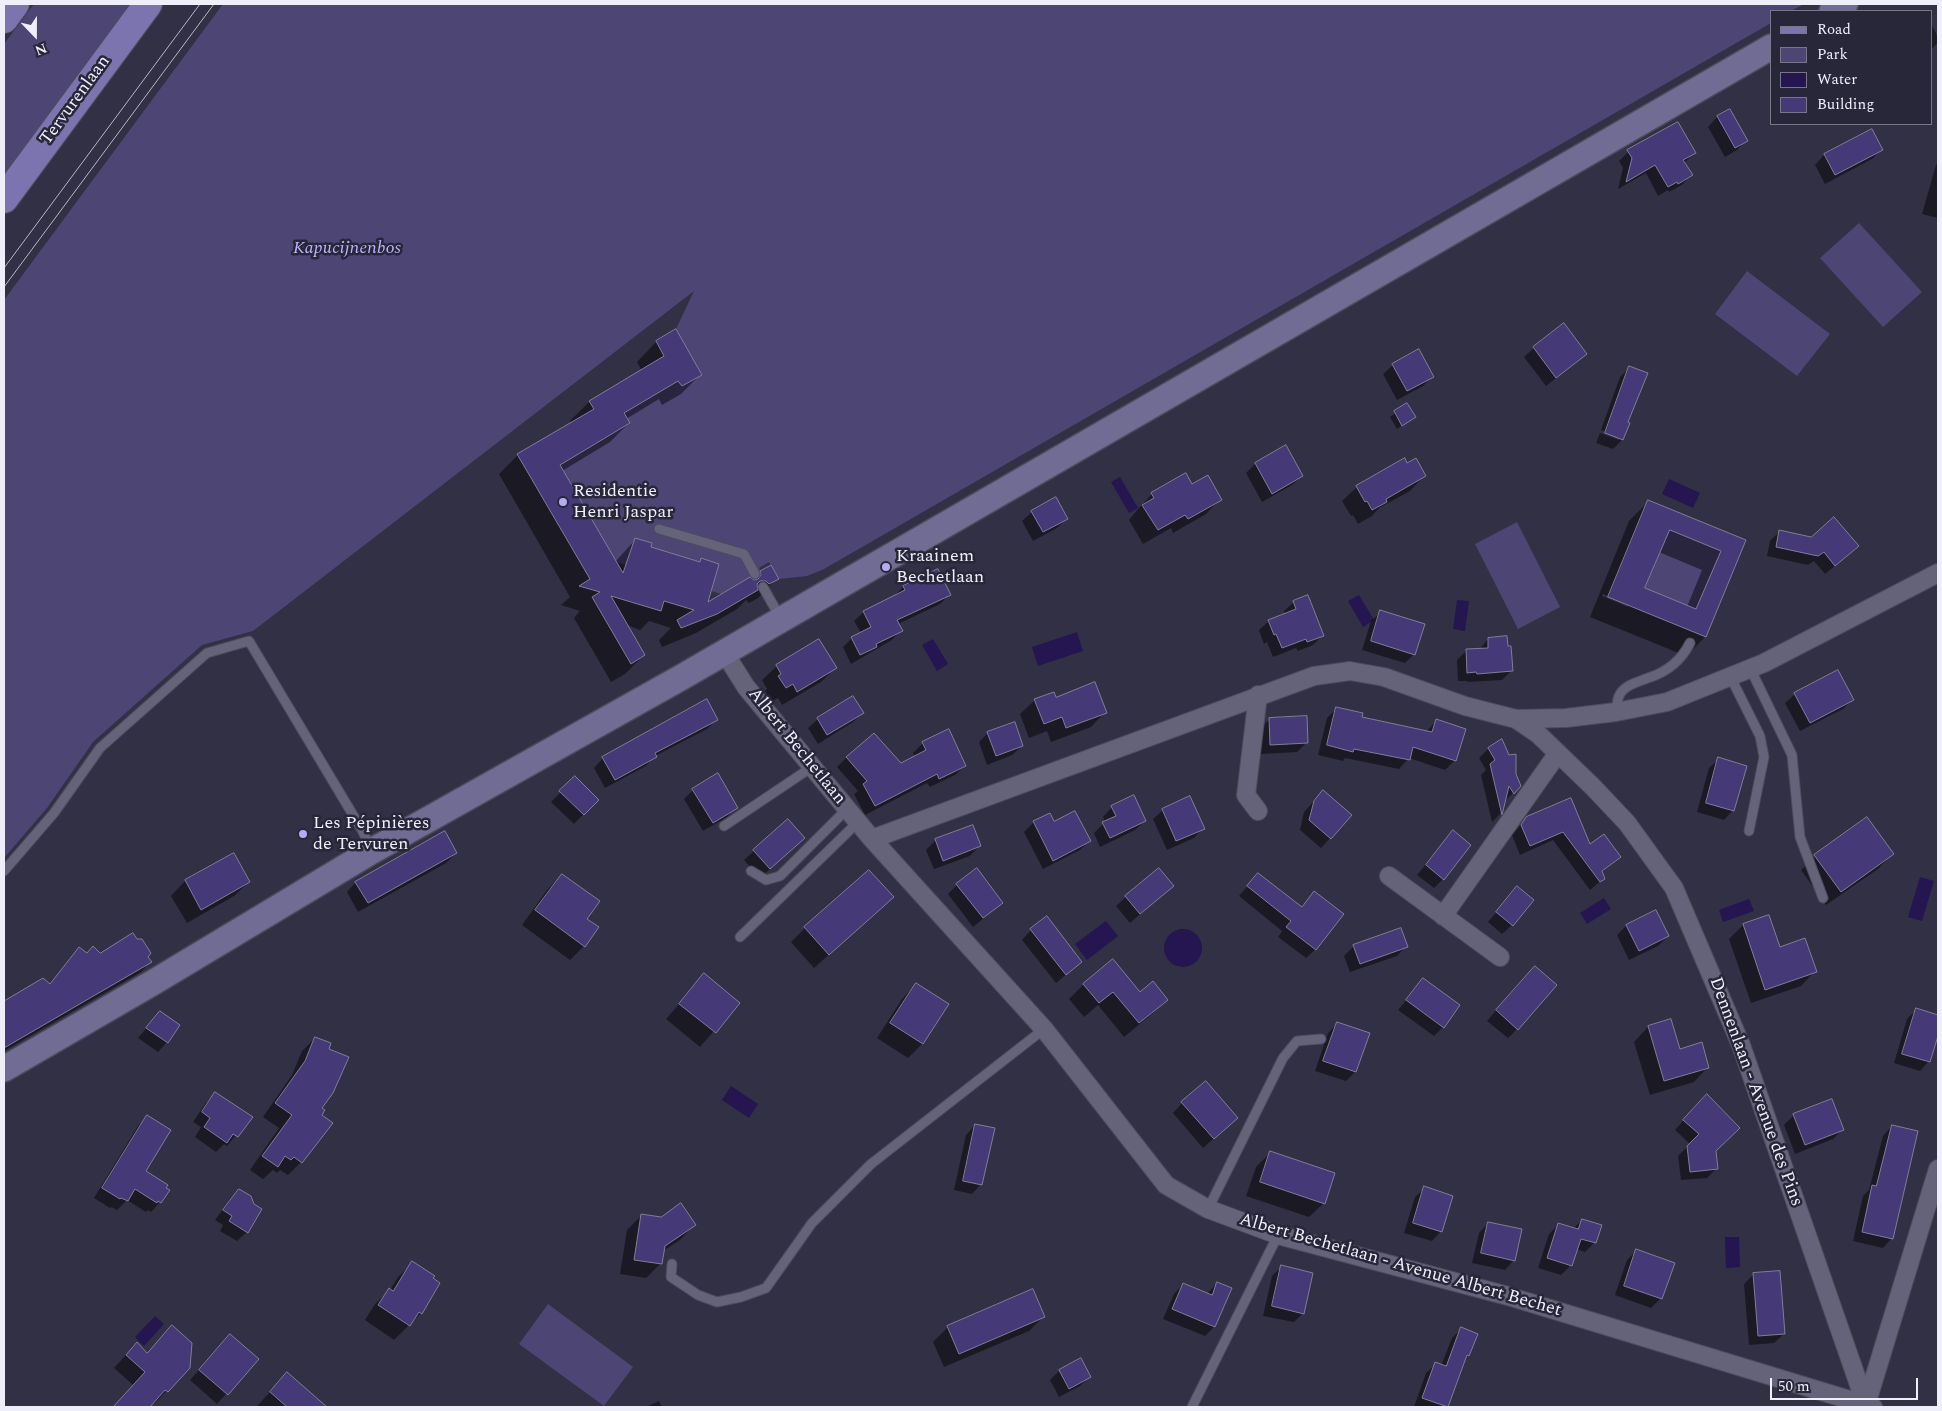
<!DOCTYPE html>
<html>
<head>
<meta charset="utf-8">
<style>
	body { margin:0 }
	#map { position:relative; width:1942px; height:1411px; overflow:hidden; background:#323044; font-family:Spectral,serif }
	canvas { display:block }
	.frame { position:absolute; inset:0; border:5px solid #efeefb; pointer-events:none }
	.legend { position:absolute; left:1770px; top:10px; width:162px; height:115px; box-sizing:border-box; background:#282639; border:1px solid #787687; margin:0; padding:6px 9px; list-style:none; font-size:15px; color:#efeefb }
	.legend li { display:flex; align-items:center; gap:10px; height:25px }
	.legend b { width:25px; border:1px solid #787687 }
	.north { position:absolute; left:10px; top:10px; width:50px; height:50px; -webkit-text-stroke:4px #282639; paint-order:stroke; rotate:158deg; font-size:14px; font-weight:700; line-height:20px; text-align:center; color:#efeefb }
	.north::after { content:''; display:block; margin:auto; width:18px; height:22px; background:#efeefb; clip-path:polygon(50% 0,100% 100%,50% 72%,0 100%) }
	.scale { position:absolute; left:1770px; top:1378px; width:148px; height:22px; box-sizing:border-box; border:2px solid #efeefb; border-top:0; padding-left:6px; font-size:15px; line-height:18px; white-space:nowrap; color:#efeefb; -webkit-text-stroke:4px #282639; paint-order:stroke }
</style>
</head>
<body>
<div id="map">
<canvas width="1942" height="1411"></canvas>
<div class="frame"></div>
<ul class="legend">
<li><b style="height:6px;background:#7c74ae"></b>Road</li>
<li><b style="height:14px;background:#4d4674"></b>Park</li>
<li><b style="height:14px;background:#251550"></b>Water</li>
<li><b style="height:14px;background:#453978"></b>Building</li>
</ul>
<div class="north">N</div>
<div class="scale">50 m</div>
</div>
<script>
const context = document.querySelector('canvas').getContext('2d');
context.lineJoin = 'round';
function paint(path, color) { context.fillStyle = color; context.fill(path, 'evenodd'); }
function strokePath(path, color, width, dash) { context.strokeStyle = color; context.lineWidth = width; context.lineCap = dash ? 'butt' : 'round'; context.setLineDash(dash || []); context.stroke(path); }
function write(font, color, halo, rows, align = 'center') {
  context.font = font + ' Spectral,serif'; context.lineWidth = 5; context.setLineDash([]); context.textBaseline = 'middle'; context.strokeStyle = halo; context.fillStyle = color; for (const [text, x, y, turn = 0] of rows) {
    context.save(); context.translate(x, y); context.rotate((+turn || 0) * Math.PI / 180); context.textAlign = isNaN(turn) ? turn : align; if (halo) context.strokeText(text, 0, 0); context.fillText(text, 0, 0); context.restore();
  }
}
const green = new Path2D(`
	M34,4h100l-130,174v-134z
	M223,4h1581l-13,7h-20v12l-947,546 -17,7 -28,3 -10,-17 -10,6 2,3 -40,23 -10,-3 8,-27 -17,-6 -2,4 -49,-15 1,-4 -17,-4 -9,26 -16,-5 -50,-95 70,-41 -6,-11 54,-32 4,5 20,-11 -26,-46 18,-38 -441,340 -51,14 -109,97 -46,66 -43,50v-558z
	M1859,223l63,69 -39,35 -63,-69z
	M1747,271l83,63 -33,42 -82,-62z
	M1517,522l43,85 -42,22 -43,-85z
	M1670,530l51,21 -25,58 -51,-21z
	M548,1304l85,63 -29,39 -85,-62z`);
const water = new Path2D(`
	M1120,477l18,31 -9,5 -18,-31z
	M1669,479l31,14 -7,15 -31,-14z
	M1359,595l15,25 -11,7 -15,-26z
	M1457,600l12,1 -4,30 -12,-2z
	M1077,632l6,19 -45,15 -6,-19z
	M933,639l15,25 -11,7 -15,-26z
	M1920,877l14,4 -12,40 -14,-4z
	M1604,898l7,11 -24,15 -7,-11z
	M1749,899l5,12 -31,11 -4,-12z
	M1106,921l12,15 -31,24 -12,-16z
	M1164 948a19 19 0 1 1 38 0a19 19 0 1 1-38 0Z
	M731,1086l27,18 -9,14 -27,-18z
	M1725,1237h14l1,30 -14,1z
	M155,1316l9,8 -20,22 -9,-9z`);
const shadow = new Path2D(`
	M1931,24l7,13v5l-7,8z
	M1729,110l17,30 -9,10 -12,7 -17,-30 9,-10z
	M1678,124l16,29 -10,10 7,12 -9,10 -13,7 -1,-2 -10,6 -12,-23 -28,16 5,-21 -4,-7 9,-9z
	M1871,131l10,19 -9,9 -47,25 -10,-19 9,-10z
	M1938,163v55l-16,-4 14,-49z
	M675,331l26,43 -20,20 -19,11 -3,-6 -33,20 3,4 -19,19 -48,29 53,91 20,-22 14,8 49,15 4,-3 4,44 47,-24 8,-8 16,6 -19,20 -9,5 -3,-3 -9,9 -41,24 -34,14 -3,-7 12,-12 -22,-7 -9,9 -13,-5 17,30 -19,19 -14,8 -37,-64 6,-7 -19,-6 9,-8 -71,-123 19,-19 54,-31 -2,-3 19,-19 53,-31 -5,-9 19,-20z
	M1534,348l52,6 -40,32 -22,-29z
	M1393,365l40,11 -10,10 -26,14 -14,-26z
	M1630,367l-3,56 1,1 -6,16 -9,9 -17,-6 4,-10 19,7v-2l-18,-8 19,-53z
	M1407,405l7,12 -17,12 -7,-12z
	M1285,447l17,29 -10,9 -30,17 -16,-29 9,-9z
	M1407,465l17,11 -14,15 -31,17 -7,8 -14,8 -5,-9 -2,1 -9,-15 15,-14z
	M1192,485l28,14 -14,15 -33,19 -2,-5 -28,16 -14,-24 9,-11 14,-15z
	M1648,502l96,39 -39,96 -19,19 -96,-39 39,-96zM1659,552l43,18 -15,37 -43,-18zM1603,594l25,10v3l-26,-11z
	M1032,512l34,7 -9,9 -24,13 -11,-20z
	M1779,532l68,24 -22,18 -11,-13 -6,4 -41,-9 3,-15z
	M903,587l46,8 -9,9 -42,20 3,6 -9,10 -41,24 -8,-17 9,-9 9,-5 -7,-12 10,-9 30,-16z
	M1294,602l28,34 -9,9 -15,6 -2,-3 -23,9 -6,-15 -3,2 -5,-14 10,-9 17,-6 -2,-4z
	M1381,612l33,42 -9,9 -43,-13 9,-29z
	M1488,639l24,31 -10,10 -34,2 -1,-1h-9l-1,-21 9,-9 13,-1z
	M777,666l58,2 -14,14 -39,23 -4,-7 -7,4 -6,-11 2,-2 -5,-9z
	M1795,694l58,5 -10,10 -43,22 -15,-28z
	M1055,699l50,13 -14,15 -40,15 -4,-11 -18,7 -9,-24 15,-14z
	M1337,708l23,10 66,14 10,-11 19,39 -10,10 -36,-12 -10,11 -54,-11 -2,3 -25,-6 9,-37z
	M862,713l-9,9 -35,22 -10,-16 10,-9z
	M717,719l-10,10 -52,27 -9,10 -41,22 -11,-20 9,-10z
	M1270,719l36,24 -9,9 -36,2 -1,-26z
	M948,731l17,35 -10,9 -25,12 -3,-4 -62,32 -11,-21 4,-3 -21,-24 10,-10 54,8 14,-8 -2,-4 10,-10z
	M988,733l34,13 -10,9 -25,10 -8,-23z
	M1502,741l18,45 -17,17 -3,11 -8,8 -11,-47 5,-5 -7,-12 9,-9z
	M1719,759l14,51 -9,10 -27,-8 12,-44z
	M575,778l22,22 -23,24 -23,-22z
	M693,790l43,17 -9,10 -24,14 -19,-32z
	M1570,800l20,46 29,11 -18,16 3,5 -14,12 -37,-50 -33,15 -8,-20 14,-16z
	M1314,801l37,14 -30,33 -21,-18 4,-18z
	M1112,807l33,14 -10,9 -35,17 -6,-14 11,-11 -2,-5z
	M1163,810l40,18 -9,10 -27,12 -14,-31z
	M1034,822l20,1 35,18 -9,9 -37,19 -19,-37z
	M1453,832l-10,47 -9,9 -17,-13z
	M936,840l43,6 -9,10 -36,13 -8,-19z
	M794,847l-34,31 -16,-18 10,-9z
	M456,853l-10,10 -88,49 -11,-20 9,-10z
	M233,854l16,28 -15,14 -47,27 -16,-27 14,-15z
	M1892,854l-14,15 -52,36 -25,-35 14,-14z
	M1258,874l42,34 14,-15 2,56 -10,9 -28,-21 4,-6 -43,-35z
	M562,875l23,44 -1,27 -14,14 -48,-35 25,-35z
	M957,885l45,18 -29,24 -25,-33z
	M1172,886l-42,37 -14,-17 10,-9z
	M1517,888l-5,37 -10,9 -14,-12z
	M878,911l-64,57 -23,-26 14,-14z
	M1656,912l12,24 -10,10 -29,14 -12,-25 9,-9z
	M1743,925l36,24 36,22 -14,15 -50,17 -22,-64z
	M1031,930l50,32 -25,21 -34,-43z
	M1354,946h52l-9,10 -47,16 -6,-16z
	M86,954l61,3 3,5 -9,10 -137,79v-48l45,-18 21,-27z
	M1113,961l26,33 27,5 -14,15 -28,23 -26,-32 -14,12 -15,-18 14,-14z
	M704,975l34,28 -38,44 -34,-28z
	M1525,977l-8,52 -9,9 -21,-17z
	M1423,980l20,47 -9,9 -36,-26z
	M916,984l31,20 -25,40 -14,14 -31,-20 25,-39z
	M1917,1009l21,7v15l-9,30 -9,10 -26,-8 13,-44z
	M160,1012l7,30 -9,10 -20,-14z
	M1337,1024l18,48 -9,9 -31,-10 13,-38z
	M1648,1027l31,23 29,17 -14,15 -44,13 -16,-53z
	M315,1038l6,70 -20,54 -13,13 -8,-5 -3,3 -4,-3 -10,9 -13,-9 29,-42 -16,-11 29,-42 10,-24z
	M216,1094l35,23 -24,29 -3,-2 -8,8 -21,-15 6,-10 -8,-5 13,-19z
	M1182,1103l45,24 -24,21 -30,-35z
	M1697,1105l18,46 1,18 -9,9 -26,2 -3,-24 12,-12 -15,-14z
	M1794,1115l48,15 -9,9 -38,15 -11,-29z
	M148,1117l-4,54 16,31 -9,10 -3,-2 -2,2 -19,-12 -10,10 -6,-3 -1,1 -16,-10 44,-72z
	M975,1125l6,59 -9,10 -18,-4 12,-55z
	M1892,1126v112l-9,10 -30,-7 10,-45 6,-6 14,-54z
	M1271,1152l53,51 -15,14 -63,-21 10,-29z
	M1425,1188l16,43 -9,10 -28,-8 11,-36z
	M239,1190l8,42 -10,9 -17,-10 3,-6 -8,-5 15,-20z
	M641,1216l53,9 -14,15 -17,11 -2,12 -15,15 -26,-4 7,-44z
	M1582,1220l13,22 -10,10 -9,-3 -5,16 -10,10 -23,-7 11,-34 10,-10 14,5z
	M1488,1223l26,37 -9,10 -33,-7 7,-30z
	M1636,1251l25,47 -10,10 -36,-13 12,-35z
	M413,1263l8,50 -27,27 -29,-20 10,-16 15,-14 8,-13z
	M1281,1267l22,46 -9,9 -31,-6 9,-40z
	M1754,1274l30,60 -10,9 -25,2 -5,-61z
	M1217,1283l-3,44 -9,9 -42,-17 11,-25 9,-10 24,10z
	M1044,1316l-15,15 -85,36 -11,-25 15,-15z
	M1461,1329l15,5 -8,22 -4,3 -17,47 -33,1 12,-34 10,-9 5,2 11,-28z
	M137,1343l9,11 43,13 -35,37 -2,-2 -4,5h-35l20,-22 -19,-17z
	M221,1345l36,14 -40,45 -27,-24z
	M1080,1360l9,17 -9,9 -21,11 -9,-17 9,-9z
	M287,1374l33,29 -3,4h-57l-2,-2z
	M659,1401l3,6h-16z`);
const building = new Path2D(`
	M1730,109l18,32 -13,7 -18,-32z
	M1678,122l18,31 -13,7 10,15 -15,9 -1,-2 -9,5 -13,-22 -29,17 6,-24 -5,-8z
	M1872,129l11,21 -48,25 -11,-21z
	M1564,323l23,31 -31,24 -23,-31z
	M676,329l26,46 -20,11 -4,-5 -54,32 6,10 -70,42 63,108 12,-35 17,5 -1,4 49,15 1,-4 18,6 -11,38 42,-25 4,3 4,-1 3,-4 -1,-4 11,-6 8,14 -10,5 -3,-3h-6l-3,3 1,6 -41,24 -36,14 -4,-8 17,-10 -30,-9 -3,10 -50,-15 34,59 -14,9 -39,-67 8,-5 -21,-6 11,-7 -73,-125 77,-45 -5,-8 75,-45 -8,-15z
	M1419,349l15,28 -27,14 -15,-27z
	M1629,366l19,7 -20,49 2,1 -7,17 -18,-7z
	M1407,403l9,14 -14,9 -8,-15z
	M1286,445l17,31 -31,18 -17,-31z
	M1405,458l2,5 9,-5 10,18 -40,23 1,3 -15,8 -5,-9 -2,1 -9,-16z
	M1186,473l6,11 16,-9 14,25 -34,19 -3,-4 -27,15 -16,-25 12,-7 -3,-5z
	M1056,497l12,22 -25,13 -12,-21z
	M1648,500l98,40 -40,97 -98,-40zM1670,530l51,21 -25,58 -51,-21z
	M1834,517l25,29 -24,20 -11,-14 -6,4 -42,-9 3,-17 32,7z
	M938,569l13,26 -54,25 6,11 -27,13 1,3 -17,8 -9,-18 20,-10 -8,-16 42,-21 -2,-4z
	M1308,595l16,41 -17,6 -1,-3 -24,9 -6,-14 -2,1 -6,-15 28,-11 -3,-8z
	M1380,610l45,14 -10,31 -44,-14z
	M1507,636l1,10h3l2,25 -36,3 -1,-2 -9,1 -1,-24 22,-1v-10z
	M819,639l18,29 -40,24 -4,-8 -7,4 -8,-12 3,-2 -5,-9z
	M1838,670l16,30 -44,23 -16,-30z
	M1095,682l12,31 -41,15 -4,-11 -18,7 -10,-25 20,-7 2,5z
	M853,696l11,17 -37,22 -10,-17z
	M707,699l11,21 -63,33 2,4 -42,23 -13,-23z
	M1336,707l27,6 -1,4 70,15 4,-13 30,10 -10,32 -43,-14 -3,13 -56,-11 -1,3 -26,-7z
	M1307,716l1,27 -38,2 -1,-27z
	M1015,722l8,24 -27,10 -9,-24z
	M949,729l17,37 -27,13 -2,-5 -62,32 -12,-22 4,-3 -21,-24 28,-24 27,30 25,-13 -4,-8z
	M1502,739l7,16 7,-1v20l5,12 -7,8 -5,-8 -7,29 -12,-51 5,-4 -7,-12z
	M1718,757l29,9 -13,45 -28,-8z
	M718,773l20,35 -25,15 -21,-34z
	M575,776l24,24 -15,15 -25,-24z
	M1323,790l29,25 -21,24 -22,-19 5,-19z
	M1134,795l12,26 -36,17 -8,-16 14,-6 -5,-10z
	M1190,796l15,33 -29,12 -14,-32z
	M1571,798l19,46 14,-10 17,23 -19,14 3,8 -5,3 -37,-50 -33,14 -9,-21 5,-8z
	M1075,811l16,30 -38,20 -20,-40 17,-8 4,8z
	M1867,817l27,37 -53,38 -27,-37z
	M788,819l17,19 -35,31 -17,-19z
	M973,825l8,21 -38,15 -8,-22z
	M1453,830l18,15 -27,35 -18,-15z
	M445,831l12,22 -89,50 -13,-21z
	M234,853l16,29 -49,28 -16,-30z
	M977,868l26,35 -20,15 -27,-34z
	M1159,868l15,18 -34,28 -15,-18z
	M869,870l25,27 -65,58 -25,-28z
	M1258,873l44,34 12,-16 30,23 -28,36 -30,-23 5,-6 -44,-35z
	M562,874l38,27 -13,18 12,8 -14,20 -50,-37z
	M1517,886l17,14 -21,26 -17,-14z
	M1656,910l13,26 -30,15 -13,-26z
	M1769,915l11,32 25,-9 12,34 -52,18 -22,-66z
	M1047,916l35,46 -16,13 -36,-46z
	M1401,928l7,19 -48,17 -7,-19z
	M133,933l4,6h5l9,14 -3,4 4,5 -148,86v-47l39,-23 7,6 29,-37 8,6 6,-7 7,7z
	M1113,959l27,33 13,-11 15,19 -29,23 -26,-31 -14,11 -16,-19z
	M1535,966l22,19 -39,45 -22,-20z
	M704,973l36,30 -24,30 -37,-29z
	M1423,978l37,27 -16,23 -38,-28z
	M916,983l33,21 -26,40 -33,-21z
	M1916,1008l22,7v21l-8,26 -28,-8z
	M160,1011l20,14 -12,18 -22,-15z
	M1671,1019l9,30 22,-7 7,26 -45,13 -16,-55z
	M1337,1022l33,11 -14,39 -33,-11z
	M315,1037l16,6 -2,6 20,8 -16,36 -11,15 3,2 -3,5 11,8 -31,40 -8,-6 -3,3 -6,-4 -7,11 -16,-11 30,-41 -17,-12 30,-42z
	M1206,1081l32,37 -24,21 -33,-37z
	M215,1092l38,25 -15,20 -5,-3 -6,9 -23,-16 6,-9 -8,-6z
	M1707,1094l33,34 -24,23 2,18 -28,3 -3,-26 12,-12 -16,-14z
	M1832,1099l12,31 -39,15 -12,-31z
	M147,1115l24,15 -25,41 22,14 -2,3 4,2 -9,13 -3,-2 -1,2 -22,-14 -7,12 -7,-3 -1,1 -18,-11z
	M975,1124l20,4 -13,57 -19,-4z
	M1892,1125l26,6 -25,108 -31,-7 10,-47 4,1z
	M1270,1151l65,22 -10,31 -65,-22z
	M1424,1186l29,10 -11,36 -29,-9z
	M239,1189l12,7 3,8 8,5 -14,24 -19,-12 3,-5 -9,-6z
	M681,1203l15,22 -31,21 -3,18 -28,-4 7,-46 20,3z
	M1582,1219l20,6 -6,18 -15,-4 -9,27 -25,-8 11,-35 20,6z
	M1488,1222l34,7 -7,32 -34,-8z
	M1636,1249l39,14 -13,36 -38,-13z
	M412,1261l23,15 -2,2 7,5 -18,31 -3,-2 -9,14 -32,-21 11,-17 4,3z
	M1281,1265l32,8 -9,41 -32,-8z
	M1780,1271l5,63 -27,2 -5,-63z
	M1217,1282l15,6 -17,39 -43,-18 11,-26 29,12z
	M1033,1289l12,28 -86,37 -12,-28z
	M172,1325l20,18 -2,25 -22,24 -3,-2 -15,17h-37l32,-35 -19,-17 11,-13 10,11z
	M1461,1327l17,7 -9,22 -2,-1 -19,52 -26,-9 13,-36 11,4z
	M230,1334l29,25 -31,36 -29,-25z
	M1081,1358l10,19 -22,12 -10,-19z
	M287,1372l40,35h-40l-17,-15z`);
const lane = new Path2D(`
	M659,529l85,25 11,20
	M763,587l18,32
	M1750,668l42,87 8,82 23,61
	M1730,676l30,60 4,21 -15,74
	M1616,712c1,-4 1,-12 3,-16 5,-11 19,-14 29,-18 19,-6 33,-17 42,-35
	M724,826l88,-59
	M4,871l50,-58 46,-65 107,-95 42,-12 113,189 10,21
	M751,871l15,9 14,-4 67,-67
	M740,937l118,-115
	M1208,1209l75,-151 14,-17 24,-2
	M672,1264l-1,13 27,18 19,7 24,-5 25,-9 46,-65 59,-59 173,-135
	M1192,1407l86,-172`);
const street = new Path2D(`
	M724,652l22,35 126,152 172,190 122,156 42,24 70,26 230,61 365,111
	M1516,719l22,15 55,53 34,36 47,65 67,157 125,360
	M1258,811l-12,-16 12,-100
	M872,839l442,-163 36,-5 34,6 81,29 51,13 50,-1 50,-6 51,-10 97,-39 174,-90
	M1389,876l111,81
	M1443,916l115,-163
	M1866,1405l72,-236`);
const secondary = new Path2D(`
	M1832,11l13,-7
	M4,1069l150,-87 218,-131 310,-174 1089,-630`);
const primary = new Path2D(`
	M4,19l11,-15
	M4,199l144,-195`);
const tram = new Path2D(`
	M4,268l196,-264
	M4,287l210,-283`);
const markers = [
	[563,502,5,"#b5acf8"],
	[886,567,5,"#b5acf8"],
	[303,834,5,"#b5acf8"]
];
const streetNames = [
	["Tervurenlaan",76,101,-54],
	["Albert Bechetlaan",796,747,51],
	["Dennenlaan - Avenue des Pins",1755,1092,70],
	["Albert Bechetlaan - Avenue Albert Bechet",1400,1266,16]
];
const parkNames = [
	["Kapucijnenbos",347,249]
];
const poiNames = [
	["Residentie",573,492],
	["Henri Jaspar",573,513],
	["Kraainem",896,557],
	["Bechetlaan",896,578],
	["Les Pépinières",313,824],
	["de Tervuren",313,845]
];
paint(green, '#4d4674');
paint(water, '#251550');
paint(shadow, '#0007');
paint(building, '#453978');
strokePath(building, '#807e96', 1);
strokePath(lane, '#4d4b5c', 11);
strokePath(street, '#4d4b5c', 20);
strokePath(secondary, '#4d4b5c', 28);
strokePath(primary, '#4d4b5c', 30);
strokePath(lane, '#65637a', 9);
strokePath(street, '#65637a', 18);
strokePath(secondary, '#716c94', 25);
strokePath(primary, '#7c74ae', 28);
strokePath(tram, '#b7b6c5', 1);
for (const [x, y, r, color] of markers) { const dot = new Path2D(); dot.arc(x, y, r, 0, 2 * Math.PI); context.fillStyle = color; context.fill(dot); strokePath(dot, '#282639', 2); }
write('18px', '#efeefb', '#282639', streetNames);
write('italic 18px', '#bcb3ff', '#282639', parkNames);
write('18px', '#efeefb', '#282639', poiNames, 'left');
</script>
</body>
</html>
